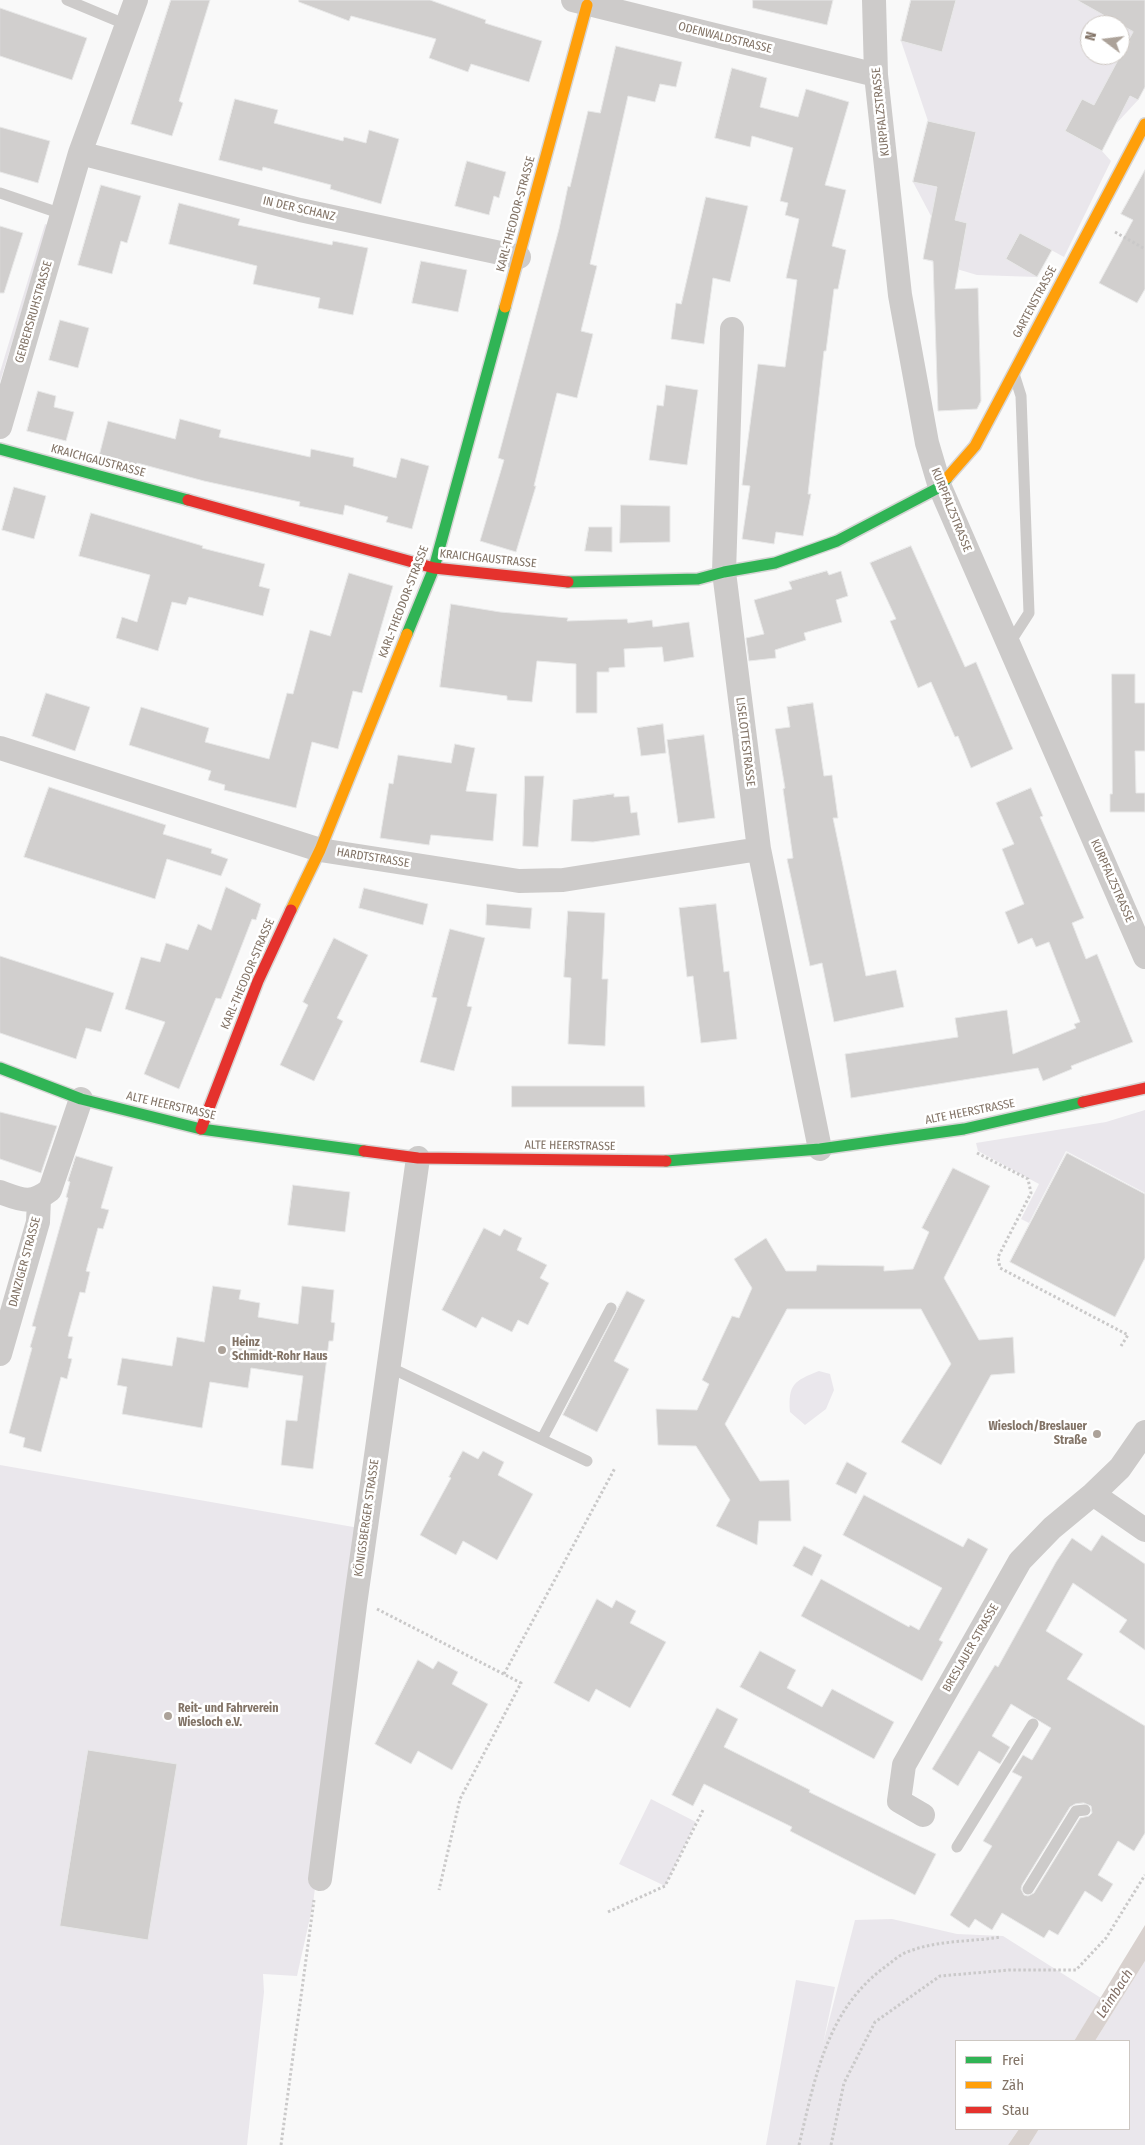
<!DOCTYPE html>
<html>
<head>
<meta charset="utf-8">
<style>
	body { margin:0 }
	#map { position:relative; width:1145px; height:2145px; overflow:hidden; background:#f9f9f9; font-family:"Fira Sans Condensed",sans-serif }
	canvas { display:block }
	.legend { position:absolute; left:955px; top:2040px; width:175px; height:90px; box-sizing:border-box; background:#fff; border:1px solid #cdc7c2; margin:0; padding:6px 9px; list-style:none; font-size:15px; color:#827366 }
	.legend li { display:flex; align-items:center; gap:10px; height:25px }
	.legend b { width:25px; border:1px solid #cdc7c2 }
	.north { position:absolute; left:1080px; top:15px; width:50px; height:50px; box-sizing:border-box; background:#fff; border:1px solid #cdc7c2; border-radius:50%; rotate:285deg; font-size:14px; font-weight:700; line-height:20px; text-align:center; color:#827366 }
	.north::after { content:''; display:block; margin:auto; width:18px; height:22px; background:#aca299; clip-path:polygon(50% 0,100% 100%,50% 72%,0 100%) }
</style>
</head>
<body>
<div id="map">
<canvas width="1145" height="2145"></canvas>
<ul class="legend">
<li><b style="height:6px;background:#30b455"></b>Frei</li>
<li><b style="height:6px;background:#ff9f0a"></b>Zäh</li>
<li><b style="height:6px;background:#e5322d"></b>Stau</li>
</ul>
<div class="north">N</div>
</div>
<script>
const context = document.querySelector('canvas').getContext('2d');
context.lineJoin = 'round';
function paint(path, color) { context.fillStyle = color; context.fill(path, 'evenodd'); }
function strokePath(path, color, width, dash) { context.strokeStyle = color; context.lineWidth = width; context.lineCap = dash ? 'butt' : 'round'; context.setLineDash(dash || []); context.stroke(path); }
function write(font, color, halo, rows, align = 'center') {
  context.font = font + ' "Fira Sans Condensed",sans-serif'; context.lineWidth = 5; context.setLineDash([]); context.textBaseline = 'middle'; context.strokeStyle = halo; context.fillStyle = color; for (const [text, x, y, turn = 0] of rows) {
    context.save(); context.translate(x, y); context.rotate((+turn || 0) * Math.PI / 180); context.textAlign = isNaN(turn) ? turn : align; if (halo) context.strokeText(text, 0, 0); context.fillText(text, 0, 0); context.restore();
  }
}
const green = new Path2D(`
	M956,0h139l50,39 -39,44 32,17 -23,25 -13,-16 -20,-10 -17,32 37,20 9,10 -47,96 -44,-24 -14,26 31,18 -60,-2 -54,-16 36,7 8,-43 -36,-7 -18,-34 49,11 14,-60 -48,-12 -27,-80 41,10zM1090,25h30v30h-30z
	M45,224l3,1 -48,157v-10z
	M1145,1110v83l-79,-42 -37,72 -8,-4 18,-35 -61,-33 -2,-8 130,-21z
	M819,1371l11,3 4,16 -8,19 -21,16 -15,-13c-2,-28 4,-31 29,-41z
	M0,1465l359,63 -46,376 -16,72 -34,-2 1,18 -17,153h-247z
	M651,1799l45,23 -31,64 -46,-22z
	M892,1919l65,15 46,2 98,62 -27,43h-118v88h63l-11,16h-242l30,-165 39,7 -12,57 32,-124z
	M1145,1961v184h-116l10,-16h90v-88h-34z`);
const water = new Path2D(`
	M1145,1925v36l-50,80h-21z
	M1019,2129h20l-10,16h-21z`);
const building = new Path2D(`
	M171,0h39l-31,101 4,2 -11,33 -41,-12z
	M299,0h131l56,20 -1,3 57,18 -13,41 -58,-18 -3,8 -39,-14 7,-19 -85,-23 -2,5 -50,-19z
	M753,0h80l-6,25 -74,-17z
	M911,0h45l-14,52 -41,-11z
	M1077,0h68v87l-7,13 -8,-4 -28,55 -37,-20 17,-32 12,6 39,-73z
	M0,8l87,30 -15,42 -72,-24z
	M616,46l66,16 -6,25 -16,-3 -5,18 -27,-6 -38,168 7,2 -16,65 12,3 -16,64 -20,-5 -23,93h2l-20,66 -36,-11 24,-81 -6,-2 61,-229 9,-43 2,1 18,-76 12,2z
	M732,68l35,10 -7,29 38,10 8,-28 43,13 -24,83 21,5 -14,56 14,4 -8,39h-4l-8,62h-2l-16,143h3l-8,42 -27,-4 -2,12 -32,-5 8,-53 -8,-1 16,-121 27,3 12,-87 -11,-2 13,-59 -14,-4 3,-12 -8,-2 13,-53 -41,-12 -2,11 -35,-9z
	M235,99l43,11 -4,13 69,18 1,-4 22,6 3,-13 30,9 -18,65 -51,-15 1,-4 -68,-18 -1,4 -43,-11z
	M928,121l48,11 -21,88 12,3 -12,66 23,-1 3,113 -4,8 -39,2 -5,-150 -10,-2 14,-72 -24,-5z
	M0,127l50,14 -12,42 -38,-11z
	M467,161l39,11 -7,26 -5,-2 -5,19 -34,-9z
	M1145,170v119l-8,14 -38,-20 34,-63 -12,-6z
	M101,185l40,11 -14,47 -6,-2 -9,33 -34,-9z
	M706,197l42,9 -18,76 -17,-4 -9,66 -33,-5 5,-36 5,1z
	M179,203l61,16 -2,6 94,20 1,-4 35,7 -15,67 -35,-7 2,-10 -67,-14 4,-18 -88,-22z
	M0,226l23,7 -19,60h-4z
	M1020,233l32,17 -15,27 -31,-18z
	M421,261l46,9 -9,42 -46,-9z
	M60,320l29,8 -11,40 -29,-8z
	M666,385l32,5 -11,75 -38,-5 8,-55 6,1z
	M38,391l18,5 -2,11 20,5 -8,29 -39,-10z
	M180,419l41,11 -2,7 91,20 1,-8 43,9 -1,8 43,12 5,-20 28,8 -17,63 -26,-7 2,-5 -43,-12 -2,10 -44,-9 1,-4 -96,-21 -67,-18 -2,7 -37,-10 10,-39 67,18z
	M14,487l32,9 -12,43 -32,-9z
	M621,505l49,1v36l-50,1z
	M91,513l112,33 -1,2 63,16 -6,22 11,3 -7,27 -74,-19 -3,8 -14,-3 -14,49 -42,-13 6,-21 15,5 13,-47 -71,-19z
	M589,527h23v25l-27,-1z
	M911,546l54,121 11,-5 37,87 -42,19 -13,-32 -3,1 -24,-55 -13,6 -28,-67 6,-2 -26,-56z
	M827,571l2,4 12,-4 7,25 -12,4 6,22 -38,11 2,7 -31,10 1,8 -27,3 -3,-23 18,-4 -10,-34 38,-11 -3,-7z
	M349,573l44,13 -31,107 -9,-2 -15,58 -26,-7 -16,66 -72,-18 1,-5 -17,-5 3,-9 -82,-26 12,-38 68,21 -4,14 64,17 18,-66 6,1 17,-64 20,6z
	M451,604l49,8 68,6 -1,3 60,-2 1,4 24,-3 1,7 36,-5 5,35 -30,5 -2,-15 -38,2 1,18 -16,1v4h-12v41h-21v-49l-39,-3 -5,41 -25,-2v-4l-67,-9z
	M1112,674h23v29h10v48h-10l1,42h9v19h-35v-18h2z
	M46,693l44,14 -15,44 -43,-15z
	M813,703l11,73 8,-1 6,43h-5l33,158 30,-6 8,37 -70,15 -12,-59 -12,3 -23,-107 6,-1 -10,-69 2,-1 -10,-59 15,-2 -3,-20z
	M663,724l3,29 -25,3 -4,-28z
	M704,735l11,83 -37,5 -11,-83z
	M455,744l20,4 -9,43 31,3 -4,47 -62,-6 -2,10 -49,-7 9,-55 4,1 5,-29 53,8z
	M525,776h19l-6,71 -15,-1z
	M49,787l117,38 -3,9 49,15 -1,4 17,6 -7,17 -54,-17 -12,40 -131,-42z
	M1031,788l12,28 -3,1 44,101 -12,5 14,36 11,-5 36,88 -62,24 1,3 -29,12 -5,-13 -187,30 -6,-44 113,-17 -3,-19 52,-8 6,44 63,-26 -2,-4 6,-2 -31,-80 -13,5 -4,-9 -14,6 -13,-32 19,-8 -22,-55 12,-5 -18,-41z
	M614,794v3l15,-1 2,17 6,-1 3,23 -47,7 -22,-1 2,-41z
	M226,887l35,17 -5,16 -4,-1 -31,80 -5,-1 -37,91 -35,-15 21,-52 -40,-13 16,-52 19,5 6,-19 22,7 10,-26 13,6z
	M364,888l64,16 -5,21 -64,-17z
	M487,904l45,4 -2,21 -44,-4z
	M716,904l8,68 5,-1 8,68 -36,4 -8,-67 -6,1 -8,-69z
	M568,911l37,2 -3,66h6l-3,67 -37,-2 3,-66 -7,-1z
	M450,929l35,9 -18,68 5,1 -18,64 -34,-9 17,-64 -5,-1z
	M334,938l34,17 -31,63 6,3 -29,60 -34,-16 28,-60 -5,-3z
	M0,956l114,37 -13,39 -15,-4 -10,31 -76,-26z
	M512,1086h132l1,21h-133z
	M0,1112l57,14 -16,47 -41,-14z
	M1067,1153l78,41v64l-30,59 -105,-55z
	M76,1156l37,11 -12,41 8,2 -6,19 -5,-1 -12,43 4,1 -5,21 -5,-1 -12,44 5,1 -5,21 4,1 -5,20 -6,-2 -20,75 -18,-5 2,-9 -16,-5 23,-85 -2,-1 6,-20 -4,-1 36,-128 -2,-1 4,-15 -2,-1z
	M953,1168l37,18 -46,92 35,62 34,-3 2,36 -24,2 -50,90 -40,-23 50,-78 -30,-55h-134l-62,115 35,57 29,-1 2,41h-32l-2,24 -41,-19 14,-26 -34,-54 -38,-1 -2,-36 41,1 12,-26 -7,-4 30,-64 7,2 13,-30 -18,-29 32,-21 20,33h30l1,-6 67,1v5l29,-2 16,-37 -7,-4z
	M293,1185l57,7 -5,40 -57,-7z
	M484,1228l16,8 4,-7 18,9 -5,12 30,15 -7,13 9,5 -21,42 -10,-5 -6,12 -30,-15 -6,11 -34,-18z
	M213,1286l28,4 -2,9 21,4 -2,14 40,7 4,-38 32,4 -3,32 4,1 -2,18h-4l-16,128 -32,-4 5,-45 11,1 6,-45 -52,-8 -3,20 -38,-6 -8,46 -80,-14 5,-27 -10,-2 5,-27 50,8 5,-29 27,5z
	M627,1291l18,9 -31,61 15,8 -32,63 -34,-17z
	M463,1451l15,8 5,-8 21,11 -6,13 35,19 -36,66 -34,-19 -7,14 -36,-20 31,-57 -2,-1z
	M847,1462l20,11 -11,21 -20,-10z
	M864,1495l99,52 5,-9 20,11 -49,91 4,2 -21,39 -121,-65 20,-37 88,48 1,-2 9,5 23,-42 -99,-53z
	M1102,1535l43,29v86l-26,-18 8,-12 -54,-37 -27,48 37,23 -16,25 78,47v107l-11,18 -16,-10 -20,34 15,9 -11,18 -17,-11 -27,44 -9,-5 -5,8 -42,-25 -10,17 -17,-11 -6,9 -19,-13 42,-69 -9,-5 39,-64 -10,-5 11,-17 9,5 19,-32 -40,-24 -19,32 18,11 -10,17 -21,-13 -21,35 -26,-17 63,-104 3,2 58,-105 16,-24 19,13zM1084,1803l7,3 1,7 -3,3 -9,2 -46,75 -6,3 -4,-1 -3,-6 1,-4 48,-78 5,-3z
	M804,1546l18,9 -10,21 -19,-10z
	M597,1599l15,9 4,-8 20,11 -6,12 36,19 -36,66 -34,-19 -7,13 -35,-19z
	M760,1651l36,19 -9,18 35,19 10,-18 62,33 -20,37 -134,-72z
	M418,1660l15,9 5,-8 20,11 -6,12 36,20 -36,66 -34,-19 -7,13 -36,-20z
	M717,1708l21,11 -14,28 86,43 -1,2 127,62 -21,41 -125,-64 2,-4 -88,-43 -11,22 -21,-11z
	M88,1750l89,14 -29,176 -88,-14z`);
const path = new Path2D(`
	M1115,232l30,17
	M977,1153l51,26 3,14 -33,64 2,11 128,67 -7,11
	M377,1609l144,74 -61,116 -21,91
	M504,1674l111,-206
	M608,1912l57,-26 39,-78
	M281,2145l33,-245
	M799,2145c16,-66 27,-135 86,-178 7,-5 14,-12 22,-15 30,-12 63,-10 94,-15
	M831,2145l13,-62 31,-61 65,-46 69,-6h67l30,-32 39,-63`);
const lane = new Path2D(`
	M67,0l60,25
	M0,193l62,21
	M1009,644l20,-31 -8,-217 -6,-19
	M389,1367l198,94
	M542,1439l69,-131
	M957,1847l76,-123
	M1028,1889l48,-78 9,-1`);
const street = new Path2D(`
	M573,0l303,75
	M874,0l2,75 24,220 27,148 13,44 205,470
	M80,153l220,57 219,47
	M732,329l-8,243 35,277 61,300
	M0,427l80,-274 56,-153
	M0,748l320,102 199,31 44,-1 196,-31
	M0,1192c22,8 31,13 50,-2l31,-91
	M0,1354l38,-132 1,-23
	M1093,1494l52,36
	M923,1815l-24,-14 5,-36 116,-204 32,-33 41,-34 27,-26 25,-36
	M320,1879l35,-274 63,-447`);
const fast = new Path2D(`
	M0,449l188,51
	M568,582l130,-3 26,-7 51,-9 62,-22 103,-54 7,-9
	M407,634l27,-66 71,-261
	M0,1068l81,31 120,30 163,22
	M666,1161l154,-12 144,-20 119,-27`);
const slow = new Path2D(`
	M505,307l82,-302
	M947,478l28,-32 170,-322
	M291,910l29,-60 87,-216`);
const jam = new Path2D(`
	M188,500l246,68 134,14
	M1083,1102l62,-14
	M201,1129l57,-148 33,-71
	M364,1151l54,7 248,3`);
const markers = [
	[222,1350,5,"#aca299"],
	[1097,1434,5,"#aca299"],
	[168,1716,5,"#aca299"]
];
const streetNames = [
	["ODENWALDSTRASSE",725,38,14],
	["KURPFALZSTRASSE",881,112,-96],
	["IN DER SCHANZ",299,209,13],
	["KARL-THEODOR-STRASSE",516,214,-75],
	["GARTENSTRASSE",1035,302,-62],
	["GERBERSRUHSTRASSE",34,312,-74],
	["KRAICHGAUSTRASSE",98,461,15],
	["KURPFALZSTRASSE",951,510,68],
	["KRAICHGAUSTRASSE",488,559,6],
	["KARL-THEODOR-STRASSE",404,602,-69],
	["LISELOTTESTRASSE",745,742,83],
	["HARDTSTRASSE",373,858,9],
	["KURPFALZSTRASSE",1112,881,66],
	["KARL-THEODOR-STRASSE",248,974,-67],
	["ALTE HEERSTRASSE",171,1106,13],
	["ALTE HEERSTRASSE",970,1112,-11],
	["ALTE HEERSTRASSE",570,1146,1],
	["DANZIGER STRASSE",25,1262,-75],
	["KÖNIGSBERGER STRASSE",367,1518,-82],
	["BRESLAUER STRASSE",971,1648,-60]
];
const poiNames = [
	["Heinz",232,1343],
	["Schmidt-Rohr Haus",232,1357],
	["Wiesloch/Breslauer",1087,1427,"right"],
	["Straße",1087,1441,"right"],
	["Reit- und Fahrverein",178,1709],
	["Wiesloch e.V.",178,1723]
];
const waterNames = [
	["Leimbach",1115,1994,-57]
];
paint(green, '#eae7ec');
paint(water, '#d8d1ce');
paint(building, '#d1cfce');
strokePath(building, '#e8e8e8', 1);
strokePath(fast, '#d6d5d4', 14);
strokePath(slow, '#d6d5d4', 14);
strokePath(jam, '#d6d5d4', 14);
strokePath(path, '#cac9c9', 3, [2.5, 2.5]);
strokePath(lane, '#cdcbca', 11);
strokePath(street, '#cdcbca', 24);
strokePath(fast, '#30b455', 11);
strokePath(slow, '#ff9f0a', 11);
strokePath(jam, '#e5322d', 11);
for (const [x, y, r, color] of markers) { const dot = new Path2D(); dot.arc(x, y, r, 0, 2 * Math.PI); context.fillStyle = color; context.fill(dot); strokePath(dot, '#fff', 2); }
write('12px', '#827366', '#fff', streetNames);
write('bold 12px', '#827366', '#fff', poiNames, 'left');
write('italic 14px', '#826f66', '#fff', waterNames);
</script>
</body>
</html>
